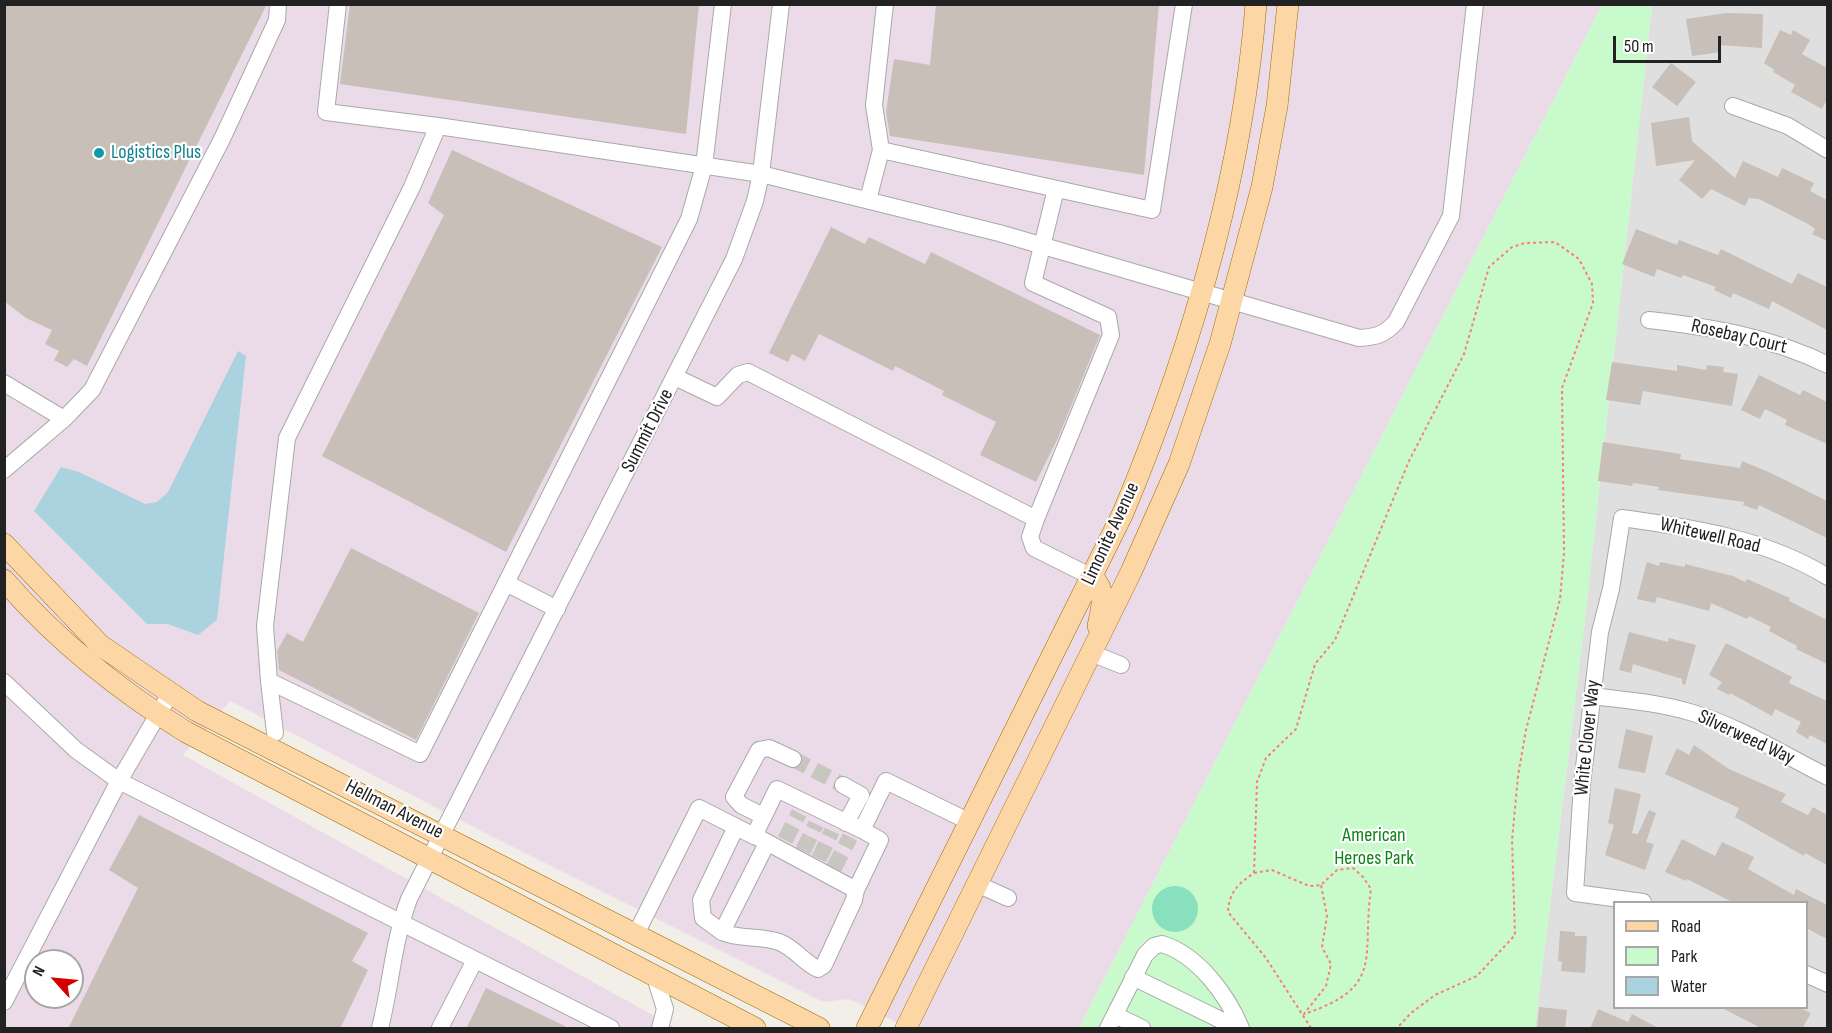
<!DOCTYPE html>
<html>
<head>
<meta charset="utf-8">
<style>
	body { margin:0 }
	#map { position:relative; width:1832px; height:1033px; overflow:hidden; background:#f2efe9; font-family:"Sofia Sans Condensed",sans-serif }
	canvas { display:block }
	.frame { position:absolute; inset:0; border:6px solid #222; pointer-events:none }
	.legend { position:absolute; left:1613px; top:901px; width:195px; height:108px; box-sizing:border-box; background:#fff; border:2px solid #a7a7a7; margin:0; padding:8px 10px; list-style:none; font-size:18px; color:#222 }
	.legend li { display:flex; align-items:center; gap:12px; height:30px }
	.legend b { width:30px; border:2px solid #a7a7a7 }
	.north { position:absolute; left:24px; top:949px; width:60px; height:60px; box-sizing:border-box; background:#fff; border:2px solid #a7a7a7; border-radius:50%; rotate:297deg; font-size:16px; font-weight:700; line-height:24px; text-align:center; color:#222 }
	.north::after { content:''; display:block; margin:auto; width:21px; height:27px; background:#d40000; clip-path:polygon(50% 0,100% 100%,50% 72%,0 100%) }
	.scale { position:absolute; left:1613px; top:36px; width:108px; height:27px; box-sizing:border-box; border:3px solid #222; border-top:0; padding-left:8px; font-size:18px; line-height:21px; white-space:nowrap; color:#222; -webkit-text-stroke:4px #fff; paint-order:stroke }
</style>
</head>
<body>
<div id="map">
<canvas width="1832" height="1033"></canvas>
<div class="frame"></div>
<ul class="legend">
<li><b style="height:8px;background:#fcd6a4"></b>Road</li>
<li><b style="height:16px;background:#c8facc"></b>Park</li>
<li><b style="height:16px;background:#aad3df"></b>Water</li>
</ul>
<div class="north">N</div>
<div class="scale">50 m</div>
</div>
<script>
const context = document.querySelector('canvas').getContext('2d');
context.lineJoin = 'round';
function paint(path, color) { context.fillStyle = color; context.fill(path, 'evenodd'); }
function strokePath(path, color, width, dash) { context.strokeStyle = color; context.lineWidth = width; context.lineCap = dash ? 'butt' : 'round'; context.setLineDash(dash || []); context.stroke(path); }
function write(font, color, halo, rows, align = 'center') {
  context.font = font + ' "Sofia Sans Condensed",sans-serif'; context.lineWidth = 4.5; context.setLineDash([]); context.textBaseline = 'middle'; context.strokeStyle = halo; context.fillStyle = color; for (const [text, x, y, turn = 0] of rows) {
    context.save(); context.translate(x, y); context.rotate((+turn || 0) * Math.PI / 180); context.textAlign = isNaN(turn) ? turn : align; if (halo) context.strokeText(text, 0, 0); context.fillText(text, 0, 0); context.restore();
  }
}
const residential = new Path2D(`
	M1652,5h175v1023h-292l49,-400zM1614,902h192v106h-192z`);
const industrial = new Path2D(`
	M5,5h1597l-523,1023h-171l-59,-29 -26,3 -336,-168 -257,-133 -47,54 493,273h-671zM36,961h36v36h-36z`);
const park = new Path2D(`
	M1602,5h50l-68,623 -49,400h-456z`);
const pitch = new Path2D(`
	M1152 909a23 23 0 1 1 46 0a23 23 0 1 1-46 0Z`);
const water = new Path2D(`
	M238,351l8,5 -29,264 -19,15 -30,-11h-21l-113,-113 27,-44 18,5 66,32 12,-2 11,-10z`);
const building = new Path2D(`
	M4,4h263l-180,362 -13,-7 -7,8 -13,-7 5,-9 -14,-7 7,-14 -26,-12 -22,-17z
	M350,4h349l-13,130 -346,-50z
	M936,4h223l-15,171 -254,-39 -4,-24 8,-53 36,6z
	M1726,13l37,1 -1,34 -42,-3 1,7 -29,4 -6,-37z
	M1780,30l11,5 2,-5 17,10 -8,14 25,14v31l-5,10 -31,-17 4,-7 -22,-13 1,-2 -10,-7z
	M1671,63l25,19 -19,24 -25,-19z
	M1689,117l3,24 43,37 8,-17 35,16 4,-9 32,15 -4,8 17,9v41l-15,-7 3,-5 -7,-5 -49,-25 -10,-1 -4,8 -34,-17 -9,10 -23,-19 16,-20 -39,6 -5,-43z
	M452,150l210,97 -156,305 -184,-96 122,-241 -16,-12z
	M831,227l34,17 4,-7 56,27 6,-12 169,83 -42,103 -22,44 -56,-27 16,-33 -54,-27 2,-4 -49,-25 -2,5 -74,-37 -14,27 -13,-7 -4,8 -19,-9z
	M1636,229l41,16 2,-5 39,15 3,-6 71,35 6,-11 29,14v43l-55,-29 -3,8 -36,-16 -2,5 -17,-8 2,-3 -33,-12 -2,3 -24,-9 -3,8 -32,-13z
	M1612,362l65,9v-6l29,5 1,-5 17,2 -1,5 15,2 -6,32 -89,-15 -3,14 -34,-5z
	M1759,375l41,20 3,-5 24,12v42l-42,-19 2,-5 -22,-11 -5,10 -19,-9z
	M1603,442l78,12 -1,5 60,9 2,-7 29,12 56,28v37l-68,-33 -2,5 -14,-5 1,-3 -86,-12 1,-3 -26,-4 -1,3 -34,-5z
	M351,548l128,65 -63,127 -137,-70 -2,-19 10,-18 16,9z
	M1647,562l12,4 1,-4 25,5v-3l48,12 12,6 2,-3 43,19 -1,3 38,19v44l-31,-15 1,-3 -28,-15 2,-4 -22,-11 -2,3 -36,-16 -2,8 -52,-14 -2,6 -18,-4z
	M1629,632l39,10 1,-4 27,7 -11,40 -3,-1v-5l-49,-15 -2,9 -12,-3z
	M1726,643l66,34 -3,6 38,18v43l-17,-9 -2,4 -12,-7 5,-10 -26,-13 -3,7 -42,-23 -1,2 -12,-6 5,-7 -13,-7z
	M1626,729l27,7 -8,37 -27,-5z
	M1694,745l35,24 57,25 -5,8 27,13 5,-8 14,8v50l-22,-12 -1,3 -69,-39 4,-9 -74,-34 12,-26 12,7z
	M1615,788l26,6 -9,39 6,1 11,-24 7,3 -10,29 8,2 -9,26 -40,-15 9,-30 -6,-2z
	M139,815l229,118 -16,28 16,9 -28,59h-272l70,-141 -29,-18z
	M1682,839l33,17 7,-14 32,15 -6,12 46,26 2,-6 31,16v34l-21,-11v-25h-72l-47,-24 -1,2 -21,-9z
	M1560,931l15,1v4h12l-2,37 -24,-2 1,-9 -4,-1z
	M486,988l85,41h-105z
	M1539,1007l28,3 -2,19h-28z
	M1722,1008h78l11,5 -9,16h-39z
	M1598,1009l30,13 4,-8 28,15h-70z`);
const minorTunnel = new Path2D(`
	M793,759l50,26
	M785,840l14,-27
	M803,851l13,-27
	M819,859l13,-28
	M834,868l16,-31`);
const path = new Path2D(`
	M1254,873l18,-3 37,16 12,-1 16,-15 16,-2 10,9 8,12c-10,68 15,98 -67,125l22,-28 5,-22 -9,-17 5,-31 -6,-31
	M1311,1028l-45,-70 -38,-46c1,-20 10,-28 26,-39l3,-91 9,-24 30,-29 19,-65 20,-24 74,-179 55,-107 25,-87 23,-20 13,-4 30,-1 24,17 13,25 1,19 -31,85 2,165 -4,46 -34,131 -8,46 -6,64 3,95 -38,41 -42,19 -24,18 -14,15`);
const minor = new Path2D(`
	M1733,106l55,20 40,24
	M438,126l323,48 238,59 360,105c17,-1 25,-3 37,-16l55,-106 24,-212
	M881,150l271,60 32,-206
	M868,200l13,-50 -7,-45 11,-101
	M1649,320c61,7 123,17 179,45
	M675,377l42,20 21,-22 10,-3 288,147 75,-184 -3,-18 -75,-34 23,-94
	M4,383l60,36
	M4,470l60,-51 28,-29 130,-251 55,-119 1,-16
	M1036,519l-6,18 4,11 58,29
	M506,583l183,-364 15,-53 19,-162
	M1091,653l30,12
	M269,681l-4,-55 22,-188 125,-251 26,-61 -112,-14 12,-108
	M4,682l72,68 43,31 492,247
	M1592,696c34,4 68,7 101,17 47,14 91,42 135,64
	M275,733l-6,-52 151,73 86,-171 51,26
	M843,785l18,10 -15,28
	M763,816l-22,-11 -7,-8 25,-47 10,-2 24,11
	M736,827l-35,73 2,18 19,14 45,-89
	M757,837l99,53 24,-50 -18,-10
	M977,884l31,14
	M1643,902l-68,-9 7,-109 18,-152 11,-43 11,-71c72,10 142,20 206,59
	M722,932c18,8 38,3 57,10 16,6 24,20 39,27l6,-4 30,-65 2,-10
	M636,934l63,-126 55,28 23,-47 85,41 24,-49 84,41
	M1806,974l22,10
	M655,977l10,32 -5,19
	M1133,977l104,51
	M4,1002l115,-221 51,-87
	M1115,1015l27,13
	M380,1028c11,-43 13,-86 29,-129l325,-640 21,-58 6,-27 20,-170
	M440,1028l35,-68
	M1108,1028l37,-73 9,-9 8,-2c36,11 65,51 79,84`);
const major = new Path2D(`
	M4,544l96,101 97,66 622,317
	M1092,577c15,13 10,31 6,49
	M4,580c53,61 114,110 182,152l569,296
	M867,1028l256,-515c68,-162 119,-333 133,-509
	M906,1028l225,-456 48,-108 41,-120 42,-157 15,-81 11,-102`);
const markers = [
	[99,153,6,"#0f9aa8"]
];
const cultureNames = [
	["Logistics Plus",111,153]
];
const streetNames = [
	["Rosebay Court",1739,337,13],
	["Summit Drive",648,431,-63],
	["Limonite Avenue",1111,534,-65],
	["Whitewell Road",1710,536,13],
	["White Clover Way",1588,738,-84],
	["Silverweed Way",1746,738,25],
	["Hellman Avenue",394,810,27]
];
const parkNames = [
	["American",1374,836],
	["Heroes Park",1374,859]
];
paint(residential, '#e0dfdf');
paint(industrial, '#ebdbe8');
paint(park, '#c8facc');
paint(pitch, '#88e0be');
paint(water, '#aad3df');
paint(building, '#c7bfb8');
strokePath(minorTunnel, '#c8c6c1', 16, [16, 8]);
strokePath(minor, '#a9a9a9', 18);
strokePath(major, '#a06b00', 22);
strokePath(path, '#fa8072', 2, [3, 3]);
strokePath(minor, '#fff', 16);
strokePath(major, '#fcd6a4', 21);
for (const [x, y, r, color] of markers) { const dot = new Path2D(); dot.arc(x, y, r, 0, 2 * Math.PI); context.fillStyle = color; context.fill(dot); strokePath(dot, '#fff', 2); }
write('20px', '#0d838f', '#fff', cultureNames, 'left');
write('20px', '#222', '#fff', streetNames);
write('20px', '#0c8416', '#fff', parkNames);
</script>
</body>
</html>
